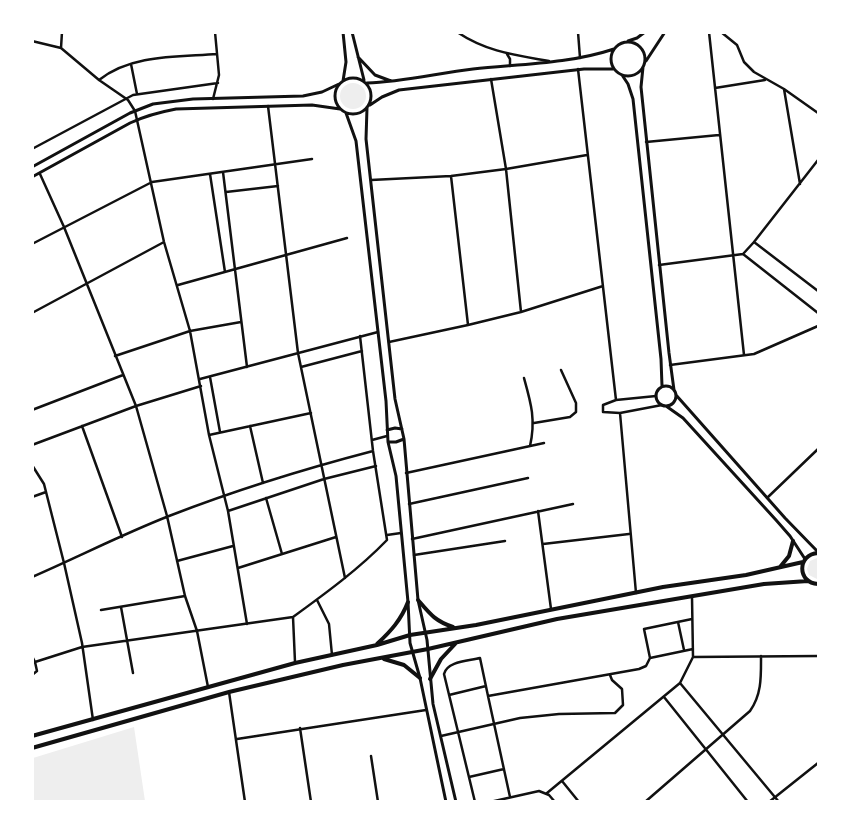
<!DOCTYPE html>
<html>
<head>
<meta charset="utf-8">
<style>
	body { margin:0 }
	#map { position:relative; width:851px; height:834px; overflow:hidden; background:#fff; font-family:Overpass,sans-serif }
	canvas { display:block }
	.frame { position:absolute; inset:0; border:34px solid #fff; pointer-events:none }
</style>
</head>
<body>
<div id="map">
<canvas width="851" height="834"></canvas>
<div class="frame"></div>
</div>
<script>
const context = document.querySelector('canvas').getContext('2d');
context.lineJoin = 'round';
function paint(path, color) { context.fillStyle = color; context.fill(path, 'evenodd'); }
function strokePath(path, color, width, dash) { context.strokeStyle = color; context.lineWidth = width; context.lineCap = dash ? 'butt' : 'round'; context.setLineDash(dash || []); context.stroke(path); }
const green = new Path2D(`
	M340 96a13 13 0 1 1 26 0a13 13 0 1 1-26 0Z
	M817,558h1l-1,21 -8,-4 -2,-6 3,-8z
	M134,727l11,74h-112v-43z`);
const minor = new Path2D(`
	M457,32c30,20 58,23 92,29
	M578,32l2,26
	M709,32l35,323
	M721,32l16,13 7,17 10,10 30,17 34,24
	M32,41l29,7 38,32 29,20 7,11 29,131 26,89 19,104 19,76 19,113
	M61,48l1,-16
	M507,54l3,5v7
	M131,64l6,30
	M578,69l38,331
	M99,80c32,-26 80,-23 118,-26
	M715,88l50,-8
	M784,89l16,95
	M213,99l6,-24 -4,-43
	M268,106l30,247 47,225
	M646,142l73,-7
	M32,149l101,-54 85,-12
	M223,172l24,195
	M40,174l24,53 72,179 31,110 18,80 12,35 11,56
	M210,174l15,98
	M451,176l17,149
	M371,180l80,-4 55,-7 81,-14
	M226,192l52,-6
	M754,242l64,49
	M32,244l120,-62 160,-23
	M743,254l75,59
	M659,265l84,-11 11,-12 64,-82
	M178,285l169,-47
	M521,312l82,-26
	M32,313l132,-71
	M389,342l79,-17 53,-13 -15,-143 -15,-90
	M115,356l75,-25 51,-9
	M670,365l84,-11 64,-28
	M301,367l61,-16
	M210,377l10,55
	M524,378c7,25 12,42 6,68
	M200,379l178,-47
	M656,396l-40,4 -13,5v7l17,1 42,-8
	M32,410l91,-35
	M620,413l16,180
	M534,423l36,-6 6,-5v-9l-15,-33
	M82,426l40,111
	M250,426l13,57
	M209,435l102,-22
	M372,440l15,-4
	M32,445l104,-39 65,-20
	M32,465l12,19 20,79 18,80 11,77
	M406,473l138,-30
	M32,497l14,-5
	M266,498l16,56
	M767,498l51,-49
	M409,504l119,-26
	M228,511l96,-32 52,-13
	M538,511l13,98
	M387,535l14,-2
	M412,539l161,-35
	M543,544l86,-10
	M414,555l91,-14
	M177,561l56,-15
	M238,568l98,-31
	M32,577c46,-20 91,-43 137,-61 67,-26 135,-47 204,-65
	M317,600l12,24 3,31
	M121,607l12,66
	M101,610l84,-14
	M293,617l2,45
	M678,622l6,28
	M32,656l3,6 -3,1
	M693,657l125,-1
	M650,658l-6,-29 48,-10
	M32,675l5,-4 -2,-9 47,-15 211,-30c33,-24 66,-48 94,-77l-14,-89 -13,-115
	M680,683l99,119
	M229,692l16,110
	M449,695l37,-9
	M664,697l84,105
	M300,728l11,74
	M441,736l79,-18 39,-4 56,-1 8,-8 -1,-16 -10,-9 -2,-5
	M237,739l189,-29
	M371,756l7,46
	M469,777l35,-8
	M562,781l17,21
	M547,793l133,-110 13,-26 -1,-60
	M510,797l-22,-101 151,-27 7,-3 4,-8 43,-9
	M475,802l-31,-128c3,-13 25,-13 36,-16l8,38
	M490,802l49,-11 10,4 6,7
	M645,802l105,-91c12,-17 11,-35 11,-55
	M769,802l49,-39`);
const tertiary = new Path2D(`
	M352,32l12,48
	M628,41l9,-3 8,-6
	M611 59a17 17 0 1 1 34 0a17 17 0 1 1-34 0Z
	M358,57l17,18 16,6
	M646,61l19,-29
	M643,67l-2,20 28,266 5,37
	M622,75l6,9 5,15 28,260 1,27
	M335 96a18 18 0 1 1 36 0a18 18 0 1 1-36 0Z
	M343,81l3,-19 -3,-30
	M367,83c36,-1 71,-10 106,-14 47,-5 96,-5 141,-20
	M370,105l12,-8 17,-7 185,-21h29
	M367,108l-1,31 29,260 9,40 14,161 9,40 6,64 23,98
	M346,113l10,28 30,260 2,41 8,34 12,126 2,41 10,35 26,124
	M32,167l98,-54 23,-9 40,-5 110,-3 19,-4 17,-8
	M32,177l98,-54c15,-7 30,-11 46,-14l136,-4 28,4
	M656 396a10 10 0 1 1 20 0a10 10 0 1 1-20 0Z
	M676,395l109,123 33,34
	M666,406l17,12 93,102 14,16 15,23
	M387,430l8,-2 7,1
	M388,442h8l8,-3`);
const primary = new Path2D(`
	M818,553c-21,1 -21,30 0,31
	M780,567l9,-11 4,-15
	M418,600c12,14 17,21 35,27
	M377,644c14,-13 24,-24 31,-42
	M384,659l20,6 16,13
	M430,679l11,-20 15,-16
	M32,736l263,-73 82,-18 33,-10 66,-10 187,-38 83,-12 57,-13
	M32,748l197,-56 114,-27 85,-16 129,-30 207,-35 44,-3`);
paint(green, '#eee');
strokePath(minor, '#111', 2.5);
strokePath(tertiary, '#111', 3);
strokePath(primary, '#111', 4);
</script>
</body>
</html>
